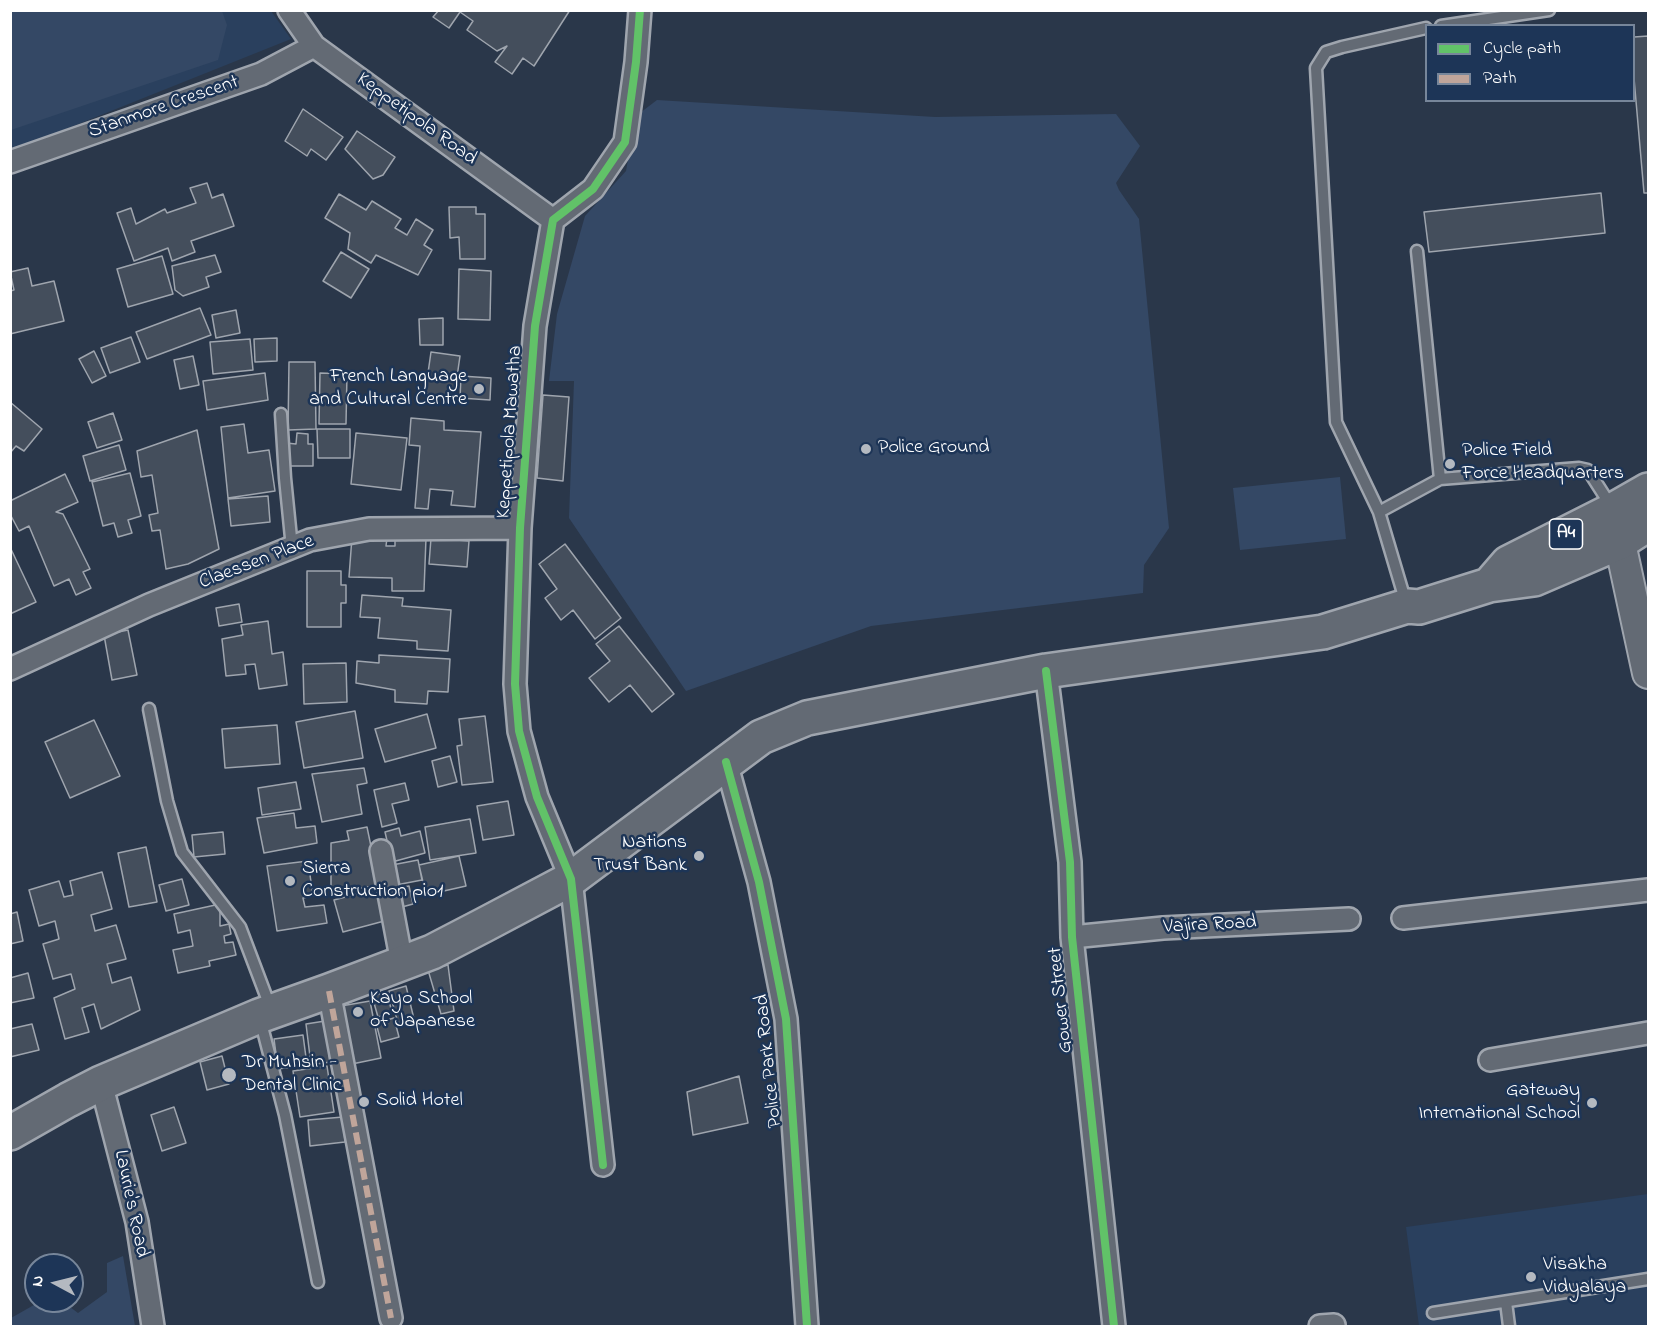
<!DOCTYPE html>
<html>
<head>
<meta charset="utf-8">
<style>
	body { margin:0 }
	#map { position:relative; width:1659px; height:1337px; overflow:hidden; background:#2a374a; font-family:"Indie Flower",sans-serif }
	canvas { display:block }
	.frame { position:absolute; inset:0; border:12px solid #fff; pointer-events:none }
	.legend { position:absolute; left:1425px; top:24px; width:210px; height:78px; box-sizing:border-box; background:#1d3557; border:2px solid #77869a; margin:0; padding:8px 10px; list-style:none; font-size:18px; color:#fff }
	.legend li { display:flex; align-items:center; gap:12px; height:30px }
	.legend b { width:30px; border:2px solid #77869a }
	.north { position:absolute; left:24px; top:1253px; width:60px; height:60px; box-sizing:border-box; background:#1d3557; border:2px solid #77869a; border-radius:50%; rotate:277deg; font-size:16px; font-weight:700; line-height:24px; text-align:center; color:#fff }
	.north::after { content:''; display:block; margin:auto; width:21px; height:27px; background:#b4b9c0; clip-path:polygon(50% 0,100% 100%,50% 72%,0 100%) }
</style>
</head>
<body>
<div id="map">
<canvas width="1659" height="1337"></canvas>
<div class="frame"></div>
<ul class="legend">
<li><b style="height:8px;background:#61c268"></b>Cycle path</li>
<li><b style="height:8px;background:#c0a59a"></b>Path</li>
</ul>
<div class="north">N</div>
</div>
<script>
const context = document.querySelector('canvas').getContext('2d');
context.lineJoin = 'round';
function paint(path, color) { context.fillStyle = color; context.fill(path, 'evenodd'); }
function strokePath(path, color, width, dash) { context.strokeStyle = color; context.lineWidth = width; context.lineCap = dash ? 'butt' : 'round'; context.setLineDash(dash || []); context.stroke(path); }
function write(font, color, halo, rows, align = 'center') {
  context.font = font + ' "Indie Flower",sans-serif'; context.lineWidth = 5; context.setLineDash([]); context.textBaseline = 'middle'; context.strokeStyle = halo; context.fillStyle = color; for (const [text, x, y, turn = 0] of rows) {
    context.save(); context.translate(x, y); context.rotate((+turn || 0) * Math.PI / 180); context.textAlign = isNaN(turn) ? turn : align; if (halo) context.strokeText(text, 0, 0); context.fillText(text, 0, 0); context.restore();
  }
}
const built = new Path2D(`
	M11,11h260l20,28 -280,112z
	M1648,1194v132h-229l-13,-99z`);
const green = new Path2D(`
	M10,11h212l5,14 -9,35 -207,70z
	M657,100l278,17 181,-3 24,32 -24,37 3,7 20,29 30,309 -25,37 -1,28 -272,33 -185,65 -117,-173 5,-137h-25l8,-67 28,-98 41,-45 10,-55z
	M1340,477l6,62 -106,11 -7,-62z
	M123,1256l12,70h-124v-8l30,-17h21l16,12 29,-21v-29z`);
const building = new Path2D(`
	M439,10h131l-36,56 -11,-8 -11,16 -17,-12 12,-16 -10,5 -30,-21 6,-9 -13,-9 -11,16 -16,-11z
	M1648,36v157h-4l-10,-115v-41z
	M303,109l40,28 -17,23 -15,-11 -4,7 -22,-15z
	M357,131l38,26 -12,18 -10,4 -28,-30z
	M207,183l5,15 11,-4 11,32 -43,15 4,11 -23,9 -4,-13 -34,13 -17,-48 14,-5 5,16 29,-15 2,4 29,-10 -6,-15z
	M1601,193l4,40 -176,19 -5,-40z
	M339,194l27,16 6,-9 29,18 -6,9 12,7 9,-16 17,11 -9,15 8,5 -14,25 -42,-20 -5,8 -23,-14 2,-16 -25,-15z
	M449,207h27v7h9v45h-25l-1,-22 -9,1z
	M341,252l28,17 -18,29 -28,-17z
	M215,255l6,17 -15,5 3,10 -26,9 -8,-6 -3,-24z
	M162,256l11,38 -45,13 -11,-38z
	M28,268l4,18 22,-5 10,40 -54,13v-43l4,-1 -4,-18z
	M459,269l32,2 -1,49 -32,-1z
	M200,308l11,27 -64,24 -11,-27z
	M236,310l4,23 -24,5 -4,-23z
	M443,318v27h-23l-1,-26z
	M131,337l9,25 -30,11 -9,-25z
	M277,338v23l-22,1 -1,-23z
	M250,339l3,31 -40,4 -3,-32z
	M94,351l12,25 -14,7 -13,-24z
	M431,352l29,4 -6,42 -29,-4z
	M193,356l6,29 -19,4 -6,-29z
	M289,362h26l1,67 -28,1z
	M265,373l3,27 -61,10 -4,-29z
	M320,373l27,1 -1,50h-27z
	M461,376l30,2 -1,22 -30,-2z
	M543,395l26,2 -6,84 -26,-3z
	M10,402l32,27 -18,22 -8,-5 -6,7z
	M113,413l9,27 -25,8 -9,-26z
	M411,418l33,3v9l37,2 -6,75 -24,-2 2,-14 -23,-2 -2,20 -13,-1 5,-62 -11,-1z
	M244,424l4,29 21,-3 6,41 -47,7 -7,-71z
	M317,429h33v29h-32z
	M197,430l22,119 -31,15 -22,5 -6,-39 -8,1 -3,-16 9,-2 -6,-38 -11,2 -4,-26z
	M297,433l11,1v10h5v22h-28l1,-23 10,1z
	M356,433l51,5 -6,52 -50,-6z
	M119,445l7,25 -36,11 -7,-25z
	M130,473l11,43 -13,4 4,13 -14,4 -4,-14 -11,3 -11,-44z
	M65,474l13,28 -22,10 7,2 27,55 -7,3 8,16 -15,7 -7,-16 -15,7 -25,-60 -10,5 -9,-17v-13z
	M268,496l2,26 -39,4 -3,-27z
	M352,537l35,1 -1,8h9v-9l31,1 -2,53h-32v-13l-43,-1z
	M431,538l38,3 -2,26 -38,-3z
	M565,544l56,74 -26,21 -22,-29 -12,10 -16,-22 12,-9 -18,-25z
	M10,547l26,55 -26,12z
	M307,571h34v14h5v18h-5v24h-34z
	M362,595l41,3 -1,8 49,4 -3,41 -31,-2v-8l-39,-3 2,-20 -20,-1z
	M239,604l3,18 -23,4 -3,-18z
	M268,621l4,33 11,-2 4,33 -28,4 -4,-25 -10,1 1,9 -20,2 -4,-37 21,-4 -2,-10z
	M619,626l55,68 -22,18 -22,-27 -21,17 -20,-24 21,-17 -14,-17z
	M128,630l9,45 -25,5 -8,-45z
	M379,655l71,4 -2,33 -20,-1 -1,13 -32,-2v-12l-39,-7 1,-22 22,2z
	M346,663l1,39 -43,2 -1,-40z
	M355,711l8,47 -59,10 -8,-46z
	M427,714l9,34 -51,14 -10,-33z
	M485,716l8,66 -31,3 -5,-39 5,-1 -3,-26z
	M94,720l26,56 -50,22 -25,-56z
	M277,725l3,39 -55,4 -3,-39z
	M450,756l7,26 -19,5 -6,-26z
	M364,768l3,15 -10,2 5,29 -40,8 -10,-48z
	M296,782l5,27 -39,6 -4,-27z
	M405,783l4,17 -17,4 5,19 -15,4 -8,-37z
	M508,801l6,34 -31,5 -6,-34z
	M294,813l2,15 19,-2 2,17 -53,10 -7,-35z
	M470,819l6,34 -46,7 -5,-33z
	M367,827l12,58 -48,8v-50l18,-3 -2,-9z
	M399,828l2,8 19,-5 5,22 -33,9 -7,-30z
	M223,832l2,22 -31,3 -2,-22z
	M146,847l11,55 -28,5 -11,-54z
	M459,856l7,30 -40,9 -7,-30z
	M418,860l4,20 -26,5 -4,-20z
	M308,861l5,35 -10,2 2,9 19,-2 3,18 -50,8 -10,-65z
	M102,872l10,37 -21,6 4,16 21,-6 10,34 -19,5 5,19 19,-6 9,33 -39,19 -7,-25 -12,4 7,24 -24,7 -11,-41 21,-9 -4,-15 -18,5 -10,-35 16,-5 -4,-18 -16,5 -10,-36 30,-9 5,16 9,-2 -3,-14z
	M182,879l7,26 -23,6 -7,-26z
	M409,886l4,18 -11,3 -4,-19z
	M379,888l9,32 -45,12 -9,-32z
	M220,904v22l9,-2 2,10 -7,2 1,7 8,-1 3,13 -27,6 1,5 -32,7 -5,-23 20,-4 -3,-16 -12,3 -4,-19z
	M17,912l6,29 -13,3v-30z
	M448,965l6,46 -13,3 -13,-44z
	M28,973l6,25 -24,5v-25z
	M406,986l8,33 -16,4 -9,-32z
	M387,992l5,21 -14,4 -6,-21z
	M370,1001l11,57 -29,6 -11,-58z
	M394,1018l5,19 -18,5 -5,-19z
	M325,1021l5,41 -19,3 -5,-41z
	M32,1024l7,26 -29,7v-28z
	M303,1035l4,30 -29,4 -4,-30z
	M222,1056l7,28 -22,6 -7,-28z
	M327,1066l7,46 -34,5 -7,-46z
	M739,1076l9,47 -55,12 -6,-43z
	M174,1107l12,36 -24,8 -11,-36z
	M343,1117l2,25 -35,4 -2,-26z`);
const service = new Path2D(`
	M1441,26l108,-16
	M1417,251l23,228
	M281,414l4,64 7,70
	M1379,512l61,-33 139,-11 9,2 23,36
	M1406,603l-27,-91 -43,-90 -20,-354 10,-16 16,-5 84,-19
	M149,709l18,92 15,51 58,75 31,82
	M260,1019l25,96 33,167
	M1506,1302l3,24
	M1433,1313l215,-34`);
const minor = new Path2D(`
	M289,10l25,36 239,174
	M10,162l251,-88 53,-28
	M10,669l139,-64 161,-65 59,-11 151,-1
	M1046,671l24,191 2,75 42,389
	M726,762l33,120 27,137 21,307
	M381,851l21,112
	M1403,918l245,-28
	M1072,937l91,-9 186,-9
	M329,991l62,327
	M1490,1060l158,-27
	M101,1083l36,139 16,104
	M603,1165l-32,-286 -34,-82 -18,-66 -4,-47 5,-156 15,-202 18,-106 40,-31 32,-47 11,-80 4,-52
	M1320,1326l14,-1`);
const secondary = new Path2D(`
	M1615,520l33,153`);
const trunk = new Path2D(`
	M1489,585l19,-22 105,-53 35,-20
	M10,1133l58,-33 33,-17 158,-67 70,-25 103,-39 52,-27 87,-46 190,-142 46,-19 239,-47 277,-39 84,-26 12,1 70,-22 45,-6 86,-37 28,-18`);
const quiet = new Path2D(`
	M329,991l62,327`);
const cycleway = new Path2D(`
	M1046,671l24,191 2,75 42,389
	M726,762l33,120 27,137 21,307
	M603,1165l-32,-286 -34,-82 -18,-66 -4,-47 5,-156 15,-202 18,-106 40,-31 32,-47 11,-80 4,-52`);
const markers = [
	[479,389,6,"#b4b9c0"],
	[866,449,6,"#b4b9c0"],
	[1450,464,6,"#b4b9c0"],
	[699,856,6,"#b4b9c0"],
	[290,881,6,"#b4b9c0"],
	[358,1012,6,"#b4b9c0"],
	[229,1075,8,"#b4b9c0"],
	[364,1102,6,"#b4b9c0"],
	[1592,1103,6,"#b4b9c0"],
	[1531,1277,6,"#b4b9c0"]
];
const shields = [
	[1566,534,33]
];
const shieldNames = [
	["A4",1566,534]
];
const streetNames = [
	["Stanmore Crescent",164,108,-19],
	["Keppetipola Road",416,120,36],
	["Keppetipola Mawatha",511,432,-86],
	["Claessen Place",257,563,-21],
	["Vajira Road",1210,926,-3],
	["Gower Street",1062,1000,-96],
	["Police Park Road",770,1061,-96],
	["Laurie's Road",130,1204,78]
];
const poiNames = [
	["French Language",467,378,"right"],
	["and Cultural Centre",467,401,"right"],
	["Police Ground",878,449],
	["Police Field",1462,452],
	["Force Headquarters",1462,475],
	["Nations",687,844,"right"],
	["Trust Bank",687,867,"right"],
	["Sierra",302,870],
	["Construction pio1",302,893],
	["Kayo School",370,1000],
	["of Japanese",370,1023],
	["Dr Muhsin -",242,1064],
	["Dental Clinic",242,1087],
	["Gateway",1580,1092,"right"],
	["International School",1580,1115,"right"],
	["Solid Hotel",376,1102],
	["Visakha",1543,1266],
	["Vidyalaya",1543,1289]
];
paint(built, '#2a405e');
paint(green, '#344865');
paint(building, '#444e5c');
strokePath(building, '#9fa5ae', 1.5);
strokePath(service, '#9fa5ae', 15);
strokePath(minor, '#9fa5ae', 26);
strokePath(secondary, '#9fa5ae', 34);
strokePath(trunk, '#9fa5ae', 38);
strokePath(service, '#636a74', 10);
strokePath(minor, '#636a74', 21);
strokePath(secondary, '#636a74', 30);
strokePath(trunk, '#636a74', 33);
strokePath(quiet, '#c0a59a', 6, [12, 6]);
strokePath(cycleway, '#61c268', 8);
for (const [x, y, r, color] of markers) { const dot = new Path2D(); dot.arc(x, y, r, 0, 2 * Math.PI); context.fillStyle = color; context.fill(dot); strokePath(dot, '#1d3557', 2); }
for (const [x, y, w] of shields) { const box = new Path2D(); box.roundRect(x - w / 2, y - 15, w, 30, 4.5); context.fillStyle = '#1d3557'; context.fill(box); strokePath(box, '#fff', 1.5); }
write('bold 18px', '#fff', null, shieldNames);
write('20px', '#fff', '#1d3557', streetNames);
write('20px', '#fff', '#1d3557', poiNames, 'left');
</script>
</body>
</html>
